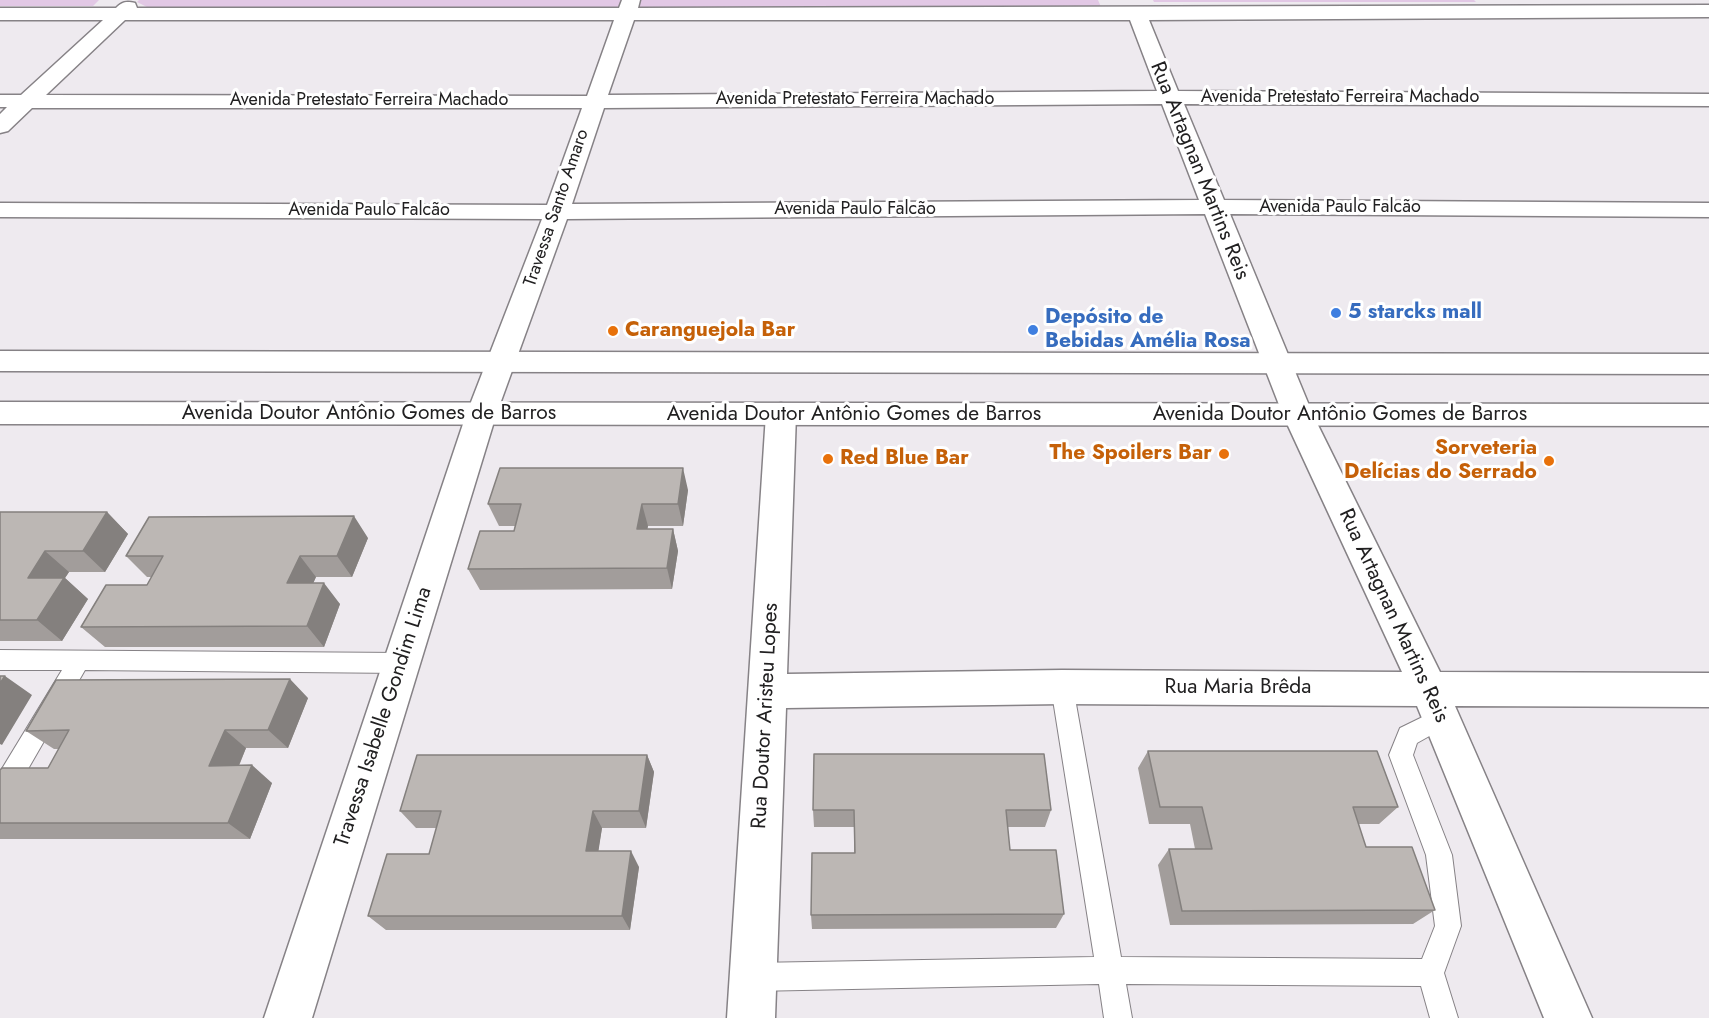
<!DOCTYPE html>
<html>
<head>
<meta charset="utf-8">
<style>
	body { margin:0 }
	canvas { display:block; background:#eeeaef }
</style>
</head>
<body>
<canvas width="1709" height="1018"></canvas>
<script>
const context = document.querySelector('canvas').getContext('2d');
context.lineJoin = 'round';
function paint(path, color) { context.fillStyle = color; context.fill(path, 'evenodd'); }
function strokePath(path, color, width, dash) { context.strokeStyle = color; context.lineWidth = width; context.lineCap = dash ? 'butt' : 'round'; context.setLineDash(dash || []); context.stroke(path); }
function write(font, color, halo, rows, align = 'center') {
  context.font = font + ' Jost,sans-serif'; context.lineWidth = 6; context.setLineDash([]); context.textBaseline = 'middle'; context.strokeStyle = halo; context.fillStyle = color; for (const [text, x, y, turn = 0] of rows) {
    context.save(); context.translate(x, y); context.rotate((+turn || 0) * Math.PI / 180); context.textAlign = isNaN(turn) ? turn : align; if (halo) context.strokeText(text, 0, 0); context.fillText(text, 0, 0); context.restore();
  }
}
const green = new Path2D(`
	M0,0h99l-6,6h-93z
	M139,0h959l3,7h-954l-10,-5z
	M1153,0h321l2,2h-322z`);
const service = new Path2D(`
	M0,650l402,3 8,3 3,7 -3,7 -8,3 -317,-3 -76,132 -9,4v-34l62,-102h-62z
	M1062,677l8,3 3,7 48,270 301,2 13,-33 -9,-71 -37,-100 11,-27 41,-20 8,3 3,7 -3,7 -32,18 -4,12 39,100 9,71 -17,47 14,45h-28l-9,-32 -295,-2 6,34h-28l-5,-34 -346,7 -10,-4 -4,-10 4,-10 10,-4 341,-6 -43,-270 3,-7z`);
const minor = new Path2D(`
	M622,0h18l-2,8 1071,-3v12l-560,3 29,71 531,3v12l-525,-2 40,96 485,3v14l-479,-3 83,201 127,257 269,1v34l-254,-1 137,312h-48l-127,-312 -355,-2 -276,4 -11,310h-48l39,-604 4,-8 11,-3 11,3 4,8 -9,260 275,-4 340,2 -119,-257 -78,-201 -638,5 -71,196 -184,603h-48l202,-603 76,-196 -542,-2v-14l547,2 35,-97h-550l-24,23 -8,2v-19l7,-7h-7v-12h21l82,-75h-103v-12h116c6,-6 10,-7 19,-5l2,5h482zM125,20h489l-27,76 -541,-1zM634,20h496l27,71 -549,4zM1162,104l37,96 -627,4 32,-96z`);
const secondary = new Path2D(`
	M0,351l1709,3v20l-1709,-3z
	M0,402l1709,2v22l-1709,-2z`);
const wall = new Path2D(`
	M688,490l-5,36h-35l-1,3h26l5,22 -6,38 -192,1 -12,-21 46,-38 1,-5h-16l-11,-22z
	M0,512h107l21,22 -23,38h-36l-4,6 23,21 -26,42h-62z
	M368,538l-16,39h-36l-3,6 27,21 -16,43h-219l-24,-20 66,-42 4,-8h-4l-21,-21z
	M308,698l-20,50h-42l-7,18 33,17 -22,56h-250v-69l48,-2 11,-19h-5l-28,-18z
	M1148,751l250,56 -19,17h-21l8,23 69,63 -22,14 -243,1 -12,-60 11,-16h26l-5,-25h-41l-11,-56z
	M647,755l7,17 -8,56h-44l-4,23 41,16 -9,63h-244l-18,-14 61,-62 8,-26h-21l-16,-17z
	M813,810h238l-6,17h-38l3,23 54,64 -8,14 -244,1 -1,-14 43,-62v-26h-40z`);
const shadedWall = new Path2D(`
	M683,468l5,22 -5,36 -5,-22z
	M642,504l6,22 -5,25 -6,-22z
	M107,512l21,22 -23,38 -22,-21z
	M354,516l14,22 -16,39 -15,-21z
	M673,529l5,22 -6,38 -5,-21z
	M45,551l24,21 -4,6 23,21 -26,42 -25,-21 -9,-42z
	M300,556l16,21 -12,27 -17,-21z
	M324,583l16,21 -16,43 -17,-21z
	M5,676l27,19 -30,50 -2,-1v-61z
	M290,679l18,19 -20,50 -20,-18z
	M225,730l21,18 -15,36 -22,-18z
	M647,755l7,17 -8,56 -7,-17z
	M252,765l20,18 -22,56 -22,-16z
	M593,811l9,17 -6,39 -10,-16z
	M631,851l8,16 -9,63 -8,-14z`);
const building = new Path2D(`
	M500,468h183l-5,36h-36l-5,25h36l-6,39 -199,1 12,-38h34l7,-27h-33z
	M0,512h107l-24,39h-38l-17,27h36l-27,42h-37z
	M354,516l-17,40h-37l-13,27h37l-17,43 -226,1 25,-42h41l16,-29h-37l23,-39z
	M0,676h5l-5,7z
	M290,679l-22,51h-43l-16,36 43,-1 -24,58h-228v-53l2,-2h46l21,-38 -43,1 30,-51z
	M1148,751h229l21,56h-45l13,40h46l23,63 -253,1 -13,-62h43l-10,-42h-42z
	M814,754h230l7,56h-45l4,40h46l8,64 -253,1 1,-62h43l-1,-43h-41z
	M417,755h230l-8,56h-46l-7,40h45l-9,65h-254l19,-62h42l12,-43h-41z`);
const markers = [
	[1336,313,6,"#3f7fe0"],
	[1033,330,6,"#3f7fe0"],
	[613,331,6,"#e8710a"],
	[1224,454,6,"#e8710a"],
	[828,459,6,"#e8710a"],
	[1549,461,6,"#e8710a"]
];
const farStreetnames = [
	["Avenida Pretestato Ferreira Machado",1340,98],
	["Avenida Pretestato Ferreira Machado",855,100],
	["Avenida Pretestato Ferreira Machado",369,101],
	["Travessa Santo Amaro",557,208,-71],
	["Avenida Paulo Falcão",1340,208],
	["Avenida Paulo Falcão",855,210],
	["Avenida Paulo Falcão",369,211]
];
const streetNames = [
	["Rua Artagnan Martins Reis",1199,171,68],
	["Avenida Doutor Antônio Gomes de Barros",369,414],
	["Avenida Doutor Antônio Gomes de Barros",854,415],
	["Avenida Doutor Antônio Gomes de Barros",1340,415],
	["Rua Artagnan Martins Reis",1393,616,65],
	["Rua Maria Brêda",1238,688],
	["Rua Doutor Aristeu Lopes",766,716,-87],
	["Travessa Isabelle Gondim Lima",384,717,-72]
];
const shopNames = [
	["5 starcks mall",1348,313],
	["Depósito de",1045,318],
	["Bebidas Amélia Rosa",1045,342]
];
const foodNames = [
	["Caranguejola Bar",625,331],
	["Sorveteria",1537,449,"right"],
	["Delícias do Serrado",1537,473,"right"],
	["The Spoilers Bar",1212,454,"right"],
	["Red Blue Bar",840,459]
];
paint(green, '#e2c8e5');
strokePath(service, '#868286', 2);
strokePath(minor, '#868286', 3);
strokePath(secondary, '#868286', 3);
paint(service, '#fff');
paint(minor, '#fff');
paint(secondary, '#fff');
paint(wall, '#a29d9b');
paint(shadedWall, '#84807e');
paint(building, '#bcb7b4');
strokePath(building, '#84807e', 1.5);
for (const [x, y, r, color] of markers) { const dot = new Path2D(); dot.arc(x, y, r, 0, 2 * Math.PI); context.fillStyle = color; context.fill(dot); strokePath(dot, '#fff', 2); }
write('18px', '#212021', '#fff', farStreetnames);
write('21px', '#212021', '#fff', streetNames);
write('bold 21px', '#366cbe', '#fff', shopNames, 'left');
write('bold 21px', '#c56008', '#fff', foodNames, 'left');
</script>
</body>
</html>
